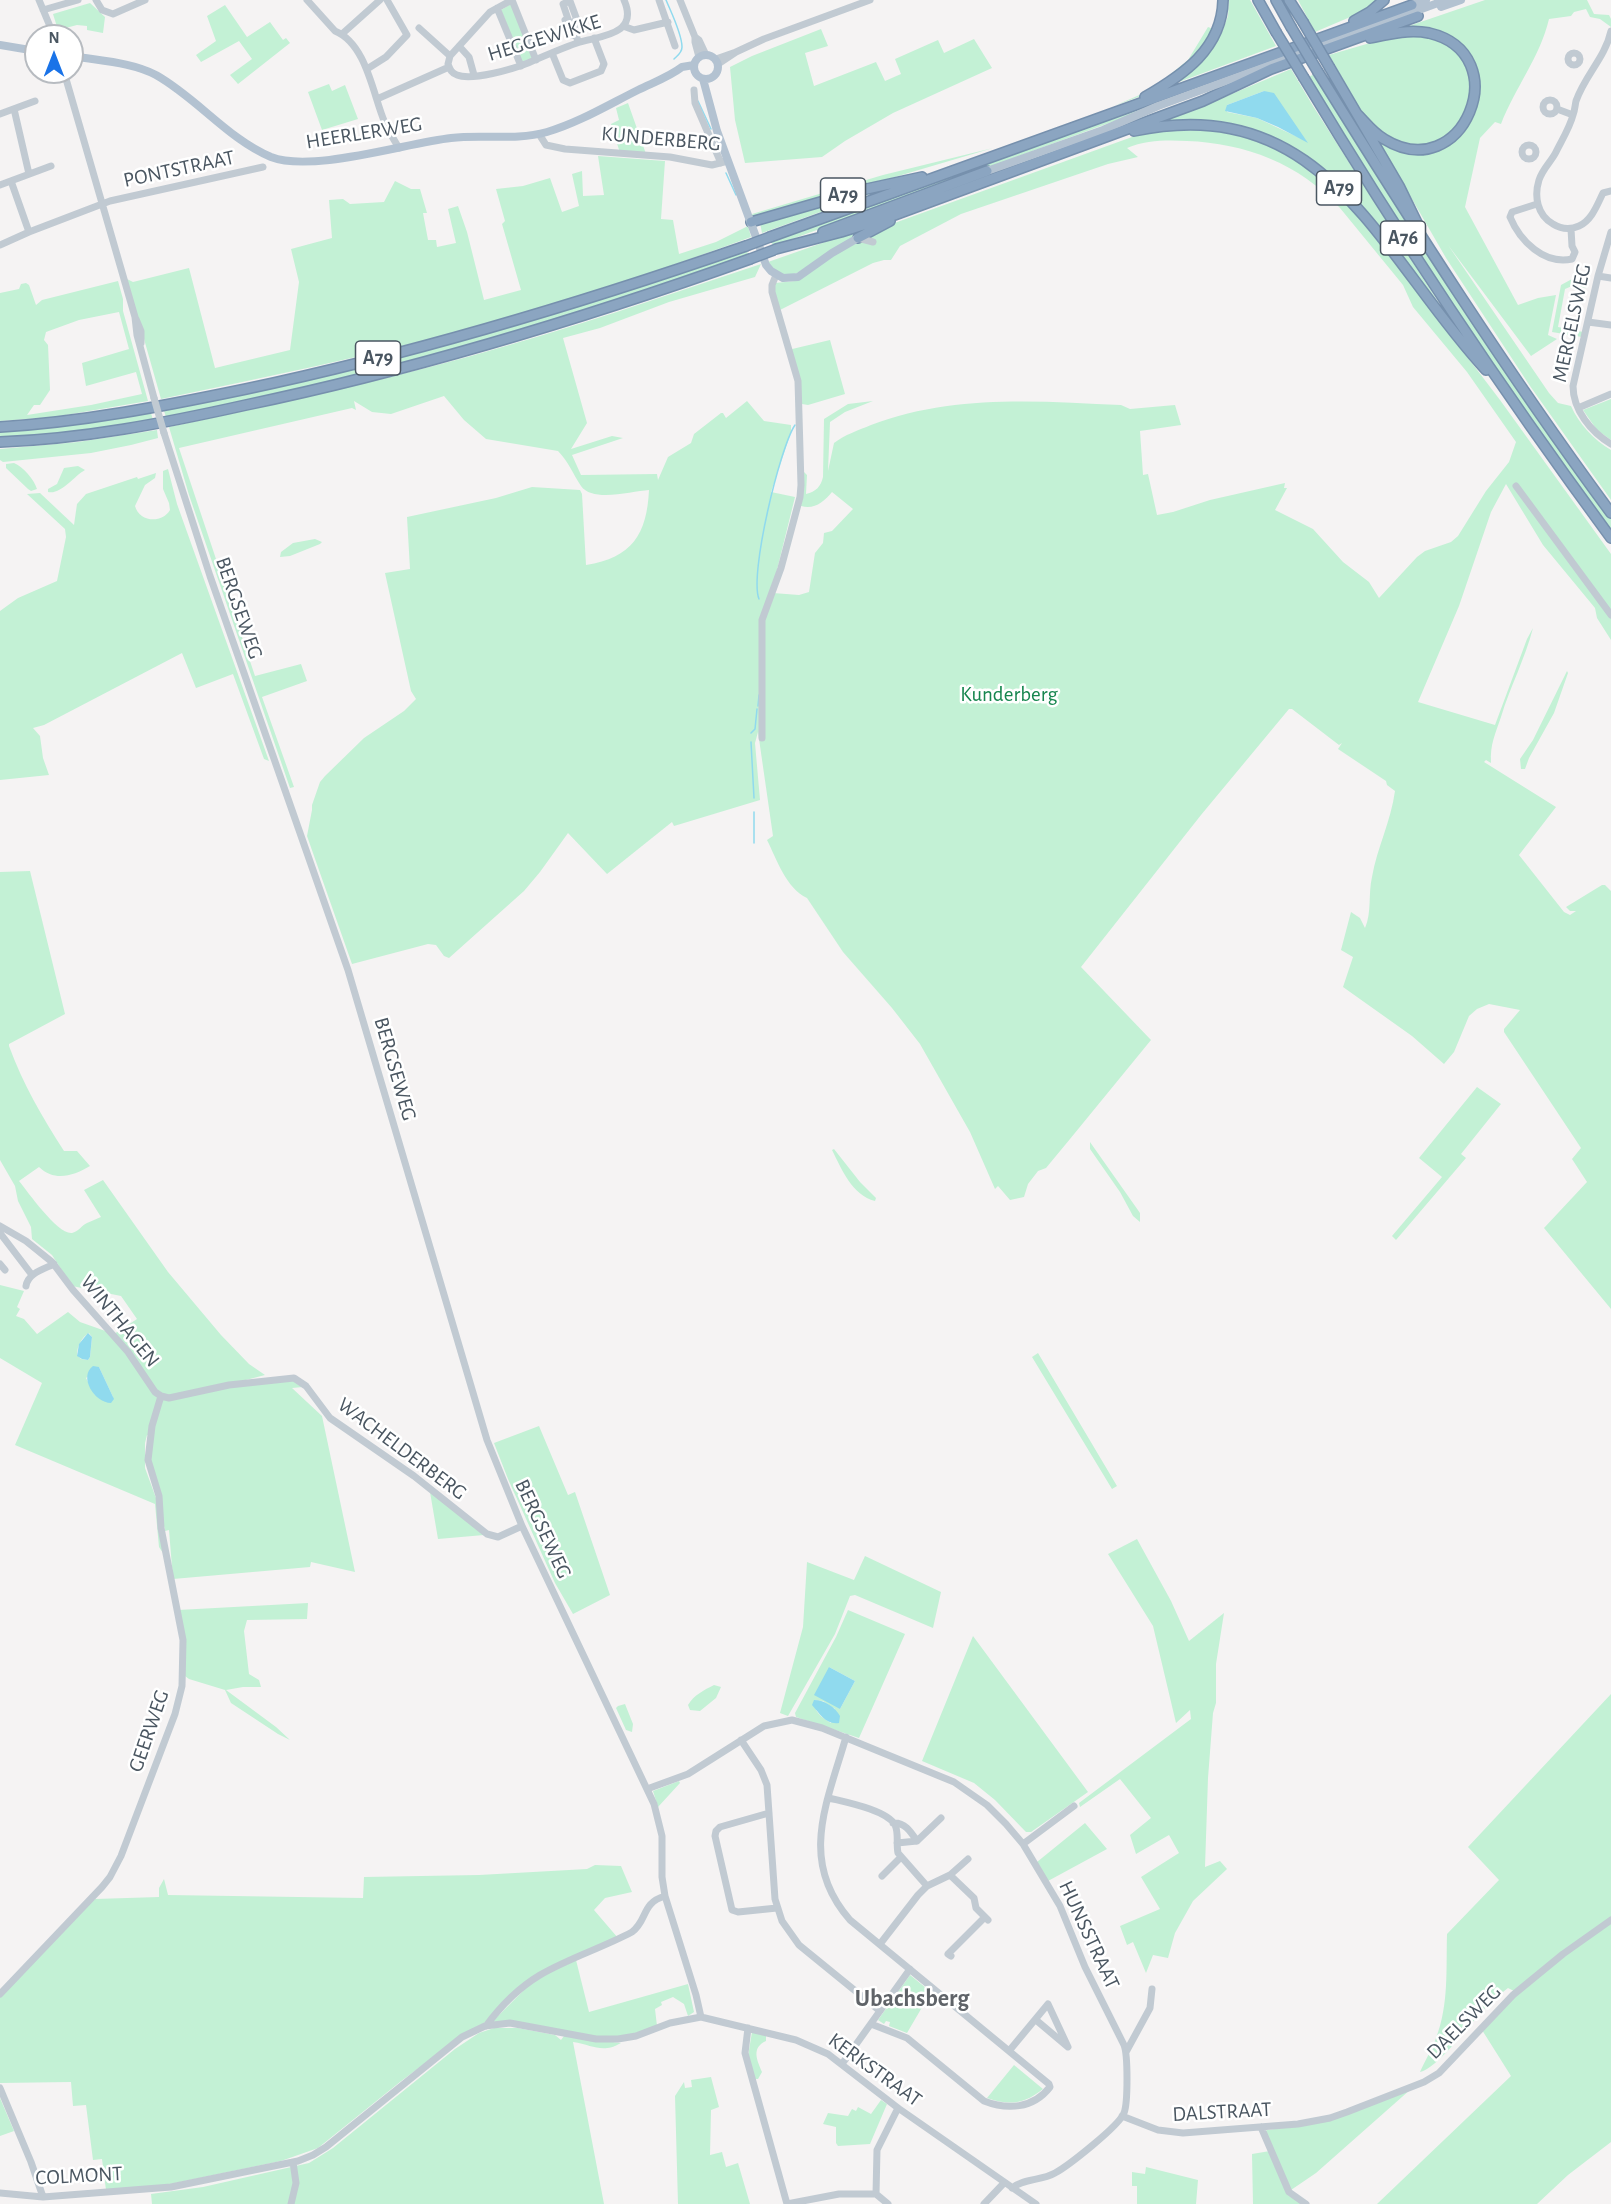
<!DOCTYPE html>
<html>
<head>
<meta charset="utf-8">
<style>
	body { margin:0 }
	#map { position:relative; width:1611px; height:2204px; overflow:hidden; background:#f5f3f3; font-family:"Alegreya Sans",sans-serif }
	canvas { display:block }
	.north { position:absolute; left:24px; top:24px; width:60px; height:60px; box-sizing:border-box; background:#fff; border:2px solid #b7bbc0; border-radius:50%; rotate:0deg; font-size:16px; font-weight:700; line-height:24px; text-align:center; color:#4a5661 }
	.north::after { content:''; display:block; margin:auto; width:21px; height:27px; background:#1a73e8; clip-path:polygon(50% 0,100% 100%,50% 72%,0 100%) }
</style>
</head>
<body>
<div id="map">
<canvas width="1611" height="2204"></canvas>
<div class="north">N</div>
</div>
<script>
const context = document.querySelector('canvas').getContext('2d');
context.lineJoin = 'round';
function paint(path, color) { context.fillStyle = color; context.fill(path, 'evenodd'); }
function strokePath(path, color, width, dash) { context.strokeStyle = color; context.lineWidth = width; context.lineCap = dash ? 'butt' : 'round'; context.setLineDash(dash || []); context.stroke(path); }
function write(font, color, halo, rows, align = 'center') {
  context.font = font + ' "Alegreya Sans",sans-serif'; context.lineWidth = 5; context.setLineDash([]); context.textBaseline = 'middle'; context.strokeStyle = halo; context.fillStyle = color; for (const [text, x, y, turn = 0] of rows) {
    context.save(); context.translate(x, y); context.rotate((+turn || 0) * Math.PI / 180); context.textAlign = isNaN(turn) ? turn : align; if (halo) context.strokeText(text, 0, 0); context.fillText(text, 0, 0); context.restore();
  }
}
const green = new Path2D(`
	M1229,0h21l26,46 -162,60 37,-16 37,-30 20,-33 14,5 6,-16z
	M1298,0h79l-15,12 -47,20z
	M1485,0h102l7,14 15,1 2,4v8l-11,-8 -10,-2 -4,-8 -12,3 -3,4 -22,3c-9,38 -34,69 -48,105l-6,-2 -15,16 -15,69 53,98 20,-7 18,-3 -8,40 9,4 -26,17 -83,-111 101,148 9,10 13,3c8,18 23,34 40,44v50l-81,-114 -84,-128 -117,-203 51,-15 18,-3 5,-9z
	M90,3l15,14 -2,16 -16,-3v-4l-10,-1 -19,5 -5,-16z
	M511,4l21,54 -10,4 -21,-52z
	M225,5l22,32 23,-15 13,18 3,-2 4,5 -52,41 -8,-9 22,-16 -13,-18 -38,21 -5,-7 20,-14 -9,-25z
	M821,29l7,17 -23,7 9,33 62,-24 9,19 16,-7 -6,-15 43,-19 6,13 30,-14 18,29 -99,45 -48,28 -23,16 -77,6 -10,-43 -5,-53 22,-11z
	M1282,55l2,4 -511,187 -2,-6z
	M1291,69l22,37 145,227 -145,-170 -31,-21 -32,-13 -13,-4 -37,-4 -48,4 51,-19zM1264,91l24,26 18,24 -49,-23 -30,-6v-7z
	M1315,74l55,91 241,353v17l-61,-85 -153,-227 -89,-146z
	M329,84l3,7 13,-6 13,34 -36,11 -14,-38z
	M628,103l18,51 -26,-1 -9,-29 8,-4 -3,-12z
	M1205,128l45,8 34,15 45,33 40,44 131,172 111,154v86l-14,-22 -2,-10 -52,-63 -37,-61 -15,28 -32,94 -41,96 77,23 32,-86 6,-11c-8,31 -23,59 -32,89 -6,18 -11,27 -10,46l-5,-3 -2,2 72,45 -37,48 45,57 6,3 6,-4h-6l-4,-4 36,-22h3l6,6v418l-67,-81 43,-46 -15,-23 9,-11 -77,-116v-3l16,-19 -31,-6 -12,5 -8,7 -15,36 -10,12 -32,-28 -69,-49 10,-30 -12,-7 10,-38 9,6 5,10c7,-16 3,-34 7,-51 5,-29 19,-56 23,-86l-8,-6 -1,-4 -48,-32 4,-6 -3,2 -47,-36h-3l-88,106 -120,152 70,73 -81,99 -24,29 -8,3 -10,13 -4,13 -14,3 -12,-14 -3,3 -25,-57 -50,-88 -28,-36 -49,-56 -36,-54c-21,-10 -30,-38 -40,-58l6,-4 -15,-104 -3,11 5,57 -86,26 -2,-4 -65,52 -39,-41 -28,39 -16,19 -75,67 -5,-2 -8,-11 -8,-1 -76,20 -45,-128 5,-26v-5l8,-23 5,-6 39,-38 40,-27 12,-12 -5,-8 -26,-118 25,-4 -3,-52 89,-19 36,-11 48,3 2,4 4,71c46,-7 61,-31 63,-75 -17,1 -56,13 -68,-4 -8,-12 -13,-25 -23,-35l-72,-12 -22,-19 -20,-24 -53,18 -19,-2 -18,-11 2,9 -4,-2 -173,40 76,228 46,-12 6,17 -45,16 32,90 -4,1 -101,-293 -20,-68c101,-21 202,-44 302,-71 98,-27 194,-60 290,-92l-6,13 -86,25 -69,26 -37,10 24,85 -16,26 41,-13 11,2 -51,17 9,20 76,-1 1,6 10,-23 23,-14 3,-9 27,-21h2l3,5 21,-17 17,20 27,4v7l-20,60 24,5 -20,81 -2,15 26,2 10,-3 6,-39 8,-10 1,-10 8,-2 21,-22 -21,-17c-8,10 -18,18 -31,14l3,-34 3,3 -1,19c10,-2 15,-8 17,-17l1,-58 24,-15 25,-3 -28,11 -15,10 -2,49 6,-28c10,-8 25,-13 37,-18 80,-31 167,-24 250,-20l9,4 45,-4 6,20 -41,6 3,44 5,-1 9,41 16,-3 37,-12 75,-17 -1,5h3l-12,22 38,19 30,33 26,20 10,16 38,-41 8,-6 26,-9 7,-6 28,-45 23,-29 7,-20 -49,-70 -54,-65 -10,-22 -63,-77c-40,-44 -95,-65 -153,-67 -20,-1 -41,-1 -60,7l11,9 -30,7 -147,50 -61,32 -9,14h-7l-11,3 -95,48 -5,-18 2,-10 20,-2 29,-20 65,-36 243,-88 19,-5z
	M993,148l-240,71 -1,-5 131,-39z
	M598,156l67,5 -4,58 12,1 6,34 37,-12 32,-16 3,11c-93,34 -188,67 -285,93 -100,26 -203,48 -305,69l-34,-120 6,3 56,-14 26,100 75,-18 9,-68 -8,-33 41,-11 -3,-38 14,-1 7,5 34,-2 11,-21 16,8h9l7,24h-4l5,27h8l1,7 19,-4 -8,-34 10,-3 9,26 17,68 37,-10 -19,-66 3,-3 -9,-32 27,-3 27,-8 12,34 17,-6 -7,-32 10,-3 1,25 21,-1z
	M901,183l-139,50 -2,-10z
	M885,221l-88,52 -8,2 -11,-1 -10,-12z
	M747,249l1,6c-93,31 -186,65 -281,92 -93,26 -189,46 -283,67l-18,3 -2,-6c198,-43 393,-95 583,-162z
	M1583,276h6l-2,12 -15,-2 -7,3 -7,38 25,5 -1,5 -30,-5 9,-47 11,-6 11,2z
	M118,281l5,18v12l25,90 -94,16 -54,4v-128l19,-4 2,-5 5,-1 3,2 7,20 6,-5zM119,312l10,37 -47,14 4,23 50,-14 6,22 -51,11 -64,10 7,-10h6l10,-15 -2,-45 -4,-5 2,-8 33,-12z
	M830,340l15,54 -37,11 -12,-2 -1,-27 -7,-26z
	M1611,399v41l-14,-10 -14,-20z
	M151,413l2,7c-51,9 -101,15 -153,19v-8l55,-4z
	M157,430l1,8 -27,7 -40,8 -88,9 -3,-2v-11l78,-7z
	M14,463c9,4 20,16 23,26l-6,2 -3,-2 -22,-21v-4z
	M78,466l7,4c-11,6 -24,25 -37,22v-3l9,-5 7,-16z
	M168,469l9,35 92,257 -5,-2 -31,-85 -37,14 -14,-35 -138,72 -11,3 7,8 3,22 6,17 -49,5v-169l18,-13 39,-17 9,-44 -1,-8 -38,-35 13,-1 34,32 3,-21 9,-10 51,-17 1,2 18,-6 -1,5 -10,7 -10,21c4,16 27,18 35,4l-1,-7 -6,-14v-18z
	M315,539l7,3 -2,2 -30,12 -10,1 1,-5 12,-9z
	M1567,671l1,2 -14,40 -25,45 -4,11h-4l-1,-10 13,-19z
	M30,871l35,143 -56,30v2c14,38 33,71 55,105h13l13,15c-17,10 -35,16 -51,1l-20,14c9,11 39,54 53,52 6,-1 10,-8 15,-10 5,-2 9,-4 14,-6l-17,-27 19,-10 65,92 53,63 28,29 16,11 -42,11 71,-9 9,10 -11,1 30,28 33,156 -44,-10 -1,5 -137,12 -4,-49 -4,1 -15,-74 3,-20 -6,-2 -2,8v25l11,30 7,55 -4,-6 -4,-43 -140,-59 27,-62 -42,-25v-73l24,6 -7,16 3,2 -4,7 8,3 13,15 31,-22 12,10 34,12 23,-15 -16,-23 -49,-10 -20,-31 -20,-16 -1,-12 -13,-26 -3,-15 -15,-26v-288zM89,1333l3,4 -2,20 -2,3 -7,-1 -4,-4c0,-9 5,-18 12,-22zM99,1367l14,30 -18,-2 -9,-17z
	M1477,1087l24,17 -40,50 5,4 -70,82 -4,-4 50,-59 -23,-19z
	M1090,1142l50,71v9l-7,-6 -13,-24 -30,-43z
	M834,1149l26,33 16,16 -1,3c-23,-6 -33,-31 -43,-51z
	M1038,1353l79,133 -5,3 -80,-132z
	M539,1426l29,69 7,-3 35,103 -37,19 -18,-31 -47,-104 -14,-36z
	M430,1492l54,43 -46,4z
	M1137,1539l34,62 18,40 35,-28 -8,51v39l-3,10 -5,65 -3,89 15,-6 7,8 -34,32 -18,32 -7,25 -15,-3 -7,18 -13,-31 -6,3 -7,-19 40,-17 -19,-32 38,-24 -10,-18 -33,19 -6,-19 21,-17 -31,-39 -40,28 -1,-4 112,-84 -1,-9 -14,13 -23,-97 -45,-72z
	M865,1556l76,36 -8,36 -78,-33 -5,1 -15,38 -47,82 -8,-3 23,-86 4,-65 47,18z
	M308,1603l-1,16 -60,1 -3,11 5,43 10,6 2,7h-18l-17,3 50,37 14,13 -12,-6 -47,-31 -6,-13 -36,-11 -4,-3 -7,-66z
	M848,1610l57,24 -46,104 -63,-21 -1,-4 41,-76zM829,1667l26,14 -15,28zM814,1700l9,1 12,8 -4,14c-9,-5 -18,-12 -17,-23z
	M973,1636l115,156 -57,40h-5l-31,-32 -21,-17 -52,-22z
	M714,1685l7,2 -5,11 -16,13 -10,-1 -2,-5c6,-10 16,-15 26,-20z
	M1611,1694v448l-43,33 -31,29h-160l134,-128 -29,-46 32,-39 -6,-3c-9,7 -17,14 -25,22 -13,14 -46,59 -63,62 5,-11 12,-23 16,-34 13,-33 10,-70 11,-104l52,-54 -31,-33z
	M625,1704l8,20 -1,8 -6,-2 -10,-22 2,-2z
	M679,1781l1,2 -22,24 -5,-16z
	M1085,1823l22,26 -59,32 -11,-19z
	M595,1865l26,1 11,26 -27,6 -11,12 24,28 -74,34 -56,49 -20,10 -68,51 -82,66 -37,13 -125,26 -50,3 -4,-31 -9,1 -7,-55 -13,1 -2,-24 -71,1v-90l95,-94 64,-2v-9l5,-9 4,16 195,3 1,-21 115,-2 108,-6z
	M576,1960l13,52 99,-28 6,28 -6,4 -4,-12 -11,-7 -12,5 1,3 -7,4 2,17 -34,11h-26l-105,-15 43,-43z
	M910,1975l21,17 -24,41 -18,-7 1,-4 -4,-1 -2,3 -6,-4z
	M494,2028h24l37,7 6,5 3,-4 57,7c-19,11 -28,2 -48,-1l31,162h-452l-1,-10 52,-7 106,-24 24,-15 122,-99 24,-16z
	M752,2032l14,3v6c-15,7 -9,19 -4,31l-4,7h-3l-7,-23z
	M1014,2065l29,24c-19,15 -33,17 -56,9z
	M711,2077l8,30 -8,3 -1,45 12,-3 4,15 12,-4 12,41h-72l-3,-108 9,-14 1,6 7,-1 -1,-7z
	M1411,2089l-95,84 -25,17 -26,-58 2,-2 32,-4z
	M0,2098l14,33 -14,5z
	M881,2100l6,4 -17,40 -32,2 -2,-3v-16l-13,-3 5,-11 20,3 4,-7 4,2 2,-4 13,7z
	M1270,2151l19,43 13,10h-49l-1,-50z
	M1146,2167l52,13 -2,24h-59v-18h-5v-14l13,2z`);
const water = new Path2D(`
	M1264,91l10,2 34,50 -30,-16 -21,-9 -32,-7 2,-6z
	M88,1333l4,4 -2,20 -2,3 -6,-1 -5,-3 2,-12z
	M93,1366l6,1 15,32 -3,4c-16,0 -33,-26 -18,-37z
	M829,1667l26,14 -15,28 -26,-14z
	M814,1700c11,0 21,7 26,16l-1,7c-13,2 -19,-9 -27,-18z`);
const stream = new Path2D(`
	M666,0c5,12 16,34 16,47 0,6 -5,9 -8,12
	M698,101l13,28
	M726,173l10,22
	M759,599c-10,-24 21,-152 36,-174
	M758,706l1,-11
	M751,733l4,-4 2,-20
	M751,742l3,56
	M754,843v-31`);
const minor = new Path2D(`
	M39,0l15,36
	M96,0l6,10 11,4 32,-14
	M307,0l28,31c32,13 38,65 50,92 4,9 9,17 14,25
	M659,0l16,46
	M680,0l15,37v5l4,15
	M497,8l24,58
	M43,10l35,-10
	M623,26l11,4 34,-8
	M419,28l31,28
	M1611,31c-6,27 -26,44 -35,70 -1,4 -1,9 -3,14 -3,12 -11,25 -17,37 -5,10 -13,16 -17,28 -5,16 -2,35 14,44 8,5 17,6 26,2 13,-6 18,-21 24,-33l8,-2
	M342,34l38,-34
	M576,36l-5,-1 -6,-15 3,-1 -5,-15 7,-3 7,19 -4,2 5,20
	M695,37l4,3 7,15
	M459,46l10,11 5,18
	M1568 59a6 6 0 1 1 12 0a6 6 0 1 1-12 0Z
	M552,53l11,27 7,3 31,-12 3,-7 -10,-26
	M716,59l20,-7
	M536,60l-24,-60 -22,12 -40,44 -2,8c2,5 3,9 9,11 15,6 56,-6 71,-12 16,-7 32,-14 49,-20 21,-7 63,-7 47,-43
	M718,64l18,-12 28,-13 106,-39
	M367,69l19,-12 21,-22 -20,-35
	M64,72l71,245 2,18 17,63
	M694,90l1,13 26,60
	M377,99l72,-32
	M1543 107a7 7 0 1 1 14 0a7 7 0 1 1-14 0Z
	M14,109l15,65
	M1557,109l16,6
	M0,114l35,-13
	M539,134l7,11 19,4 105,8 42,8 16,-4
	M1522 152a7 7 0 1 1 14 0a7 7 0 1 1-14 0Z
	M11,181l18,51
	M0,185l51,-19
	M1537,204l-25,8 -2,5c10,24 34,48 62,42l3,-7 -3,-6 -1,-17
	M1611,232l-13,44 -25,110c0,24 18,46 38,58
	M858,238l15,4
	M0,245l29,-13 81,-31 153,-34
	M1598,276l13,2
	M136,319l5,12v12
	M1588,322l23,3
	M1578,408l33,-14
	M164,433l46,143 138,394 139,470 35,86 132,278 8,32v41l3,19 31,99 5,22
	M1516,486l95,129
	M762,738v-118l19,-52 19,-71 1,-12 -3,-104 -26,-89v-7l4,-10
	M0,1226l26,15 26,21 21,28 55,62 27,40 6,4
	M0,1233l32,42
	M0,1264l5,6
	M26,1286c2,-13 18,-17 28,-22
	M161,1396l8,2 60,-13 65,-7 12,8 24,32 84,58 73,58 11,3 24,-11
	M846,1737c-19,66 -48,124 4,183l199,164 1,3c-17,22 -43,23 -66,14l-77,-63 -36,-14
	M741,1740l20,30 6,15 8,114 7,22 17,24 81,66
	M647,1789l41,-15 76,-48 28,-6 30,8 132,54 33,23 19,19 17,20 37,62 25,61 39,78c4,10 4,58 0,68 -5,13 -56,53 -69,60 -14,8 -31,5 -43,15
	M829,1798c16,4 58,12 66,27 4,8 1,19 3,28l29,33
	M769,1813l-49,14 -4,4 -1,5 17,74 6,2 39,-4
	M893,1823c12,-1 18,9 24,18
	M897,1843l20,-2 24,-23
	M1023,1844l51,-38
	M950,1875l24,23 2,10 12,12
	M882,1876l18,-18
	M880,1944l38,-49 9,-9 23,-11 18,-16
	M951,1956l-3,-2 37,-37
	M0,1994l102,-107 8,-10 11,-21 54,-142 7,-28 1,-46 -22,-112 -2,-32 -11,-36 4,-34 9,-30
	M486,2026c14,-19 34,-39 54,-51 29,-17 62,-27 92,-43 16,-12 9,-29 33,-36
	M748,2028l-3,25 42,151
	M1009,2051l39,-47 20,43 -32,-27
	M1126,2052l24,-44 2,-19
	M842,2064l68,-95
	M0,2088l31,74 12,35
	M1122,2116l36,14 25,3 115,-9 32,-6 17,-6 77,-30 15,-9 74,-78 50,-41 48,-34
	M1261,2127l28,65 17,12
	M0,2193l43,4 128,-10 127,-26 15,-6 13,-8 136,-110 23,-11 25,-3 86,16h22l18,-3 34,-13 31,-6 95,23 32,14 70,54 138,96
	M876,2194l1,-44 21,-42
	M876,2194l12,10
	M291,2204l5,-21 -3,-21
	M787,2204l52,-10h37
	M984,2204l20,-21`);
const major = new Path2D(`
	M1412,5l14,-5
	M1441,7l20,-7
	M0,45l36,6
	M694 67a12 12 0 1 1 24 0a12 12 0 1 1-24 0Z
	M72,56c28,5 59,6 84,19 41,23 72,64 115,82 41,16 135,-14 180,-19 32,-4 64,3 96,-6 31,-9 61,-27 91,-42 14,-7 31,-13 44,-23l12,-2
	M703,79l14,52 39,106 10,28 5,6 12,7 15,-1 34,-24 26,-15
	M987,171l116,-41 55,-24 288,-106`);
const highway = new Path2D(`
	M1258,0l18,32
	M1276,0l15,27
	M1289,0l14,22
	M1354,21l16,-9 14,-12
	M1330,68l69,118 20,41
	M1318,72c93,150 188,299 293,441
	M1304,78c95,158 197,311 307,460
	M1145,97c38,-22 77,-48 78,-97
	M1357,114c8,8 16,19 27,25 79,49 134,-85 45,-106 -20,-4 -40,1 -59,5
	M1134,131c192,-40 245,123 352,239
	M751,222l111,-32 60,-13
	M823,232l164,-61
	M770,237l642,-232
	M858,238l32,-17
	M776,249l65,-17 48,-15 314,-116 68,-32 147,-53
	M0,427c83,-5 164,-21 246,-38 170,-36 336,-86 500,-143
	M0,442c83,-3 165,-19 246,-37 172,-36 339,-87 504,-146`);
const minorBridge = new Path2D(`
	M154,398l10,35`);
const highwayBridge = new Path2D(`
	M1303,22l27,46
	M1291,27l27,45
	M1276,32l28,46
	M746,246l24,-9
	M750,259l24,-9`);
const shields = [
	[1339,188,45],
	[843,195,45],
	[1403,238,45],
	[378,358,45]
];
const shieldNames = [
	["A79",1339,188],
	["A79",843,195],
	["A76",1403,238],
	["A79",378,358]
];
const streetNames = [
	["HEGGEWIKKE",544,38,-17],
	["HEERLERWEG",364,133,-9],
	["KUNDERBERG",661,139,5],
	["PONTSTRAAT",179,169,-12],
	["MERGELSWEG",1572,323,-78],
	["BERGSEWEG",239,608,71],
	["BERGSEWEG",395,1069,74],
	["WINTHAGEN",120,1321,51],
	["WACHELDERBERG",402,1449,37],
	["BERGSEWEG",543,1529,65],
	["GEERWEG",149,1731,-71],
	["HUNSSTRAAT",1089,1935,65],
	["DAELSWEG",1464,2022,-45],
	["KERKSTRAAT",875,2070,36],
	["DALSTRAAT",1222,2112,-3],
	["COLMONT",79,2176,-3]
];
const parkNames = [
	["Kunderberg",1009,695]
];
const quarterNames = [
	["Ubachsberg",912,1999]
];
paint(green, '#c3f1d5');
paint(water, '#90daee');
strokePath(stream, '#90daee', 1.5);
strokePath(highway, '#7690ad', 12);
strokePath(minor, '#c1cad2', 7);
strokePath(major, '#b3c2d1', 8);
strokePath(highway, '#8ba5c1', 9);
strokePath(highwayBridge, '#7690ad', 12, []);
strokePath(minorBridge, '#c1cad2', 7);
strokePath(highwayBridge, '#8ba5c1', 9);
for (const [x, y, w] of shields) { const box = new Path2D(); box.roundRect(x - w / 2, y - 17, w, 34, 4.5); context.fillStyle = '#fff'; context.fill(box); strokePath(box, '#4a5661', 1.5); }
write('bold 20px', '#4a5661', null, shieldNames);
write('21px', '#4a5661', '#fff', streetNames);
write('21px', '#17864f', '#fff', parkNames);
write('bold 24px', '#5f6368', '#fff', quarterNames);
</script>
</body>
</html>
